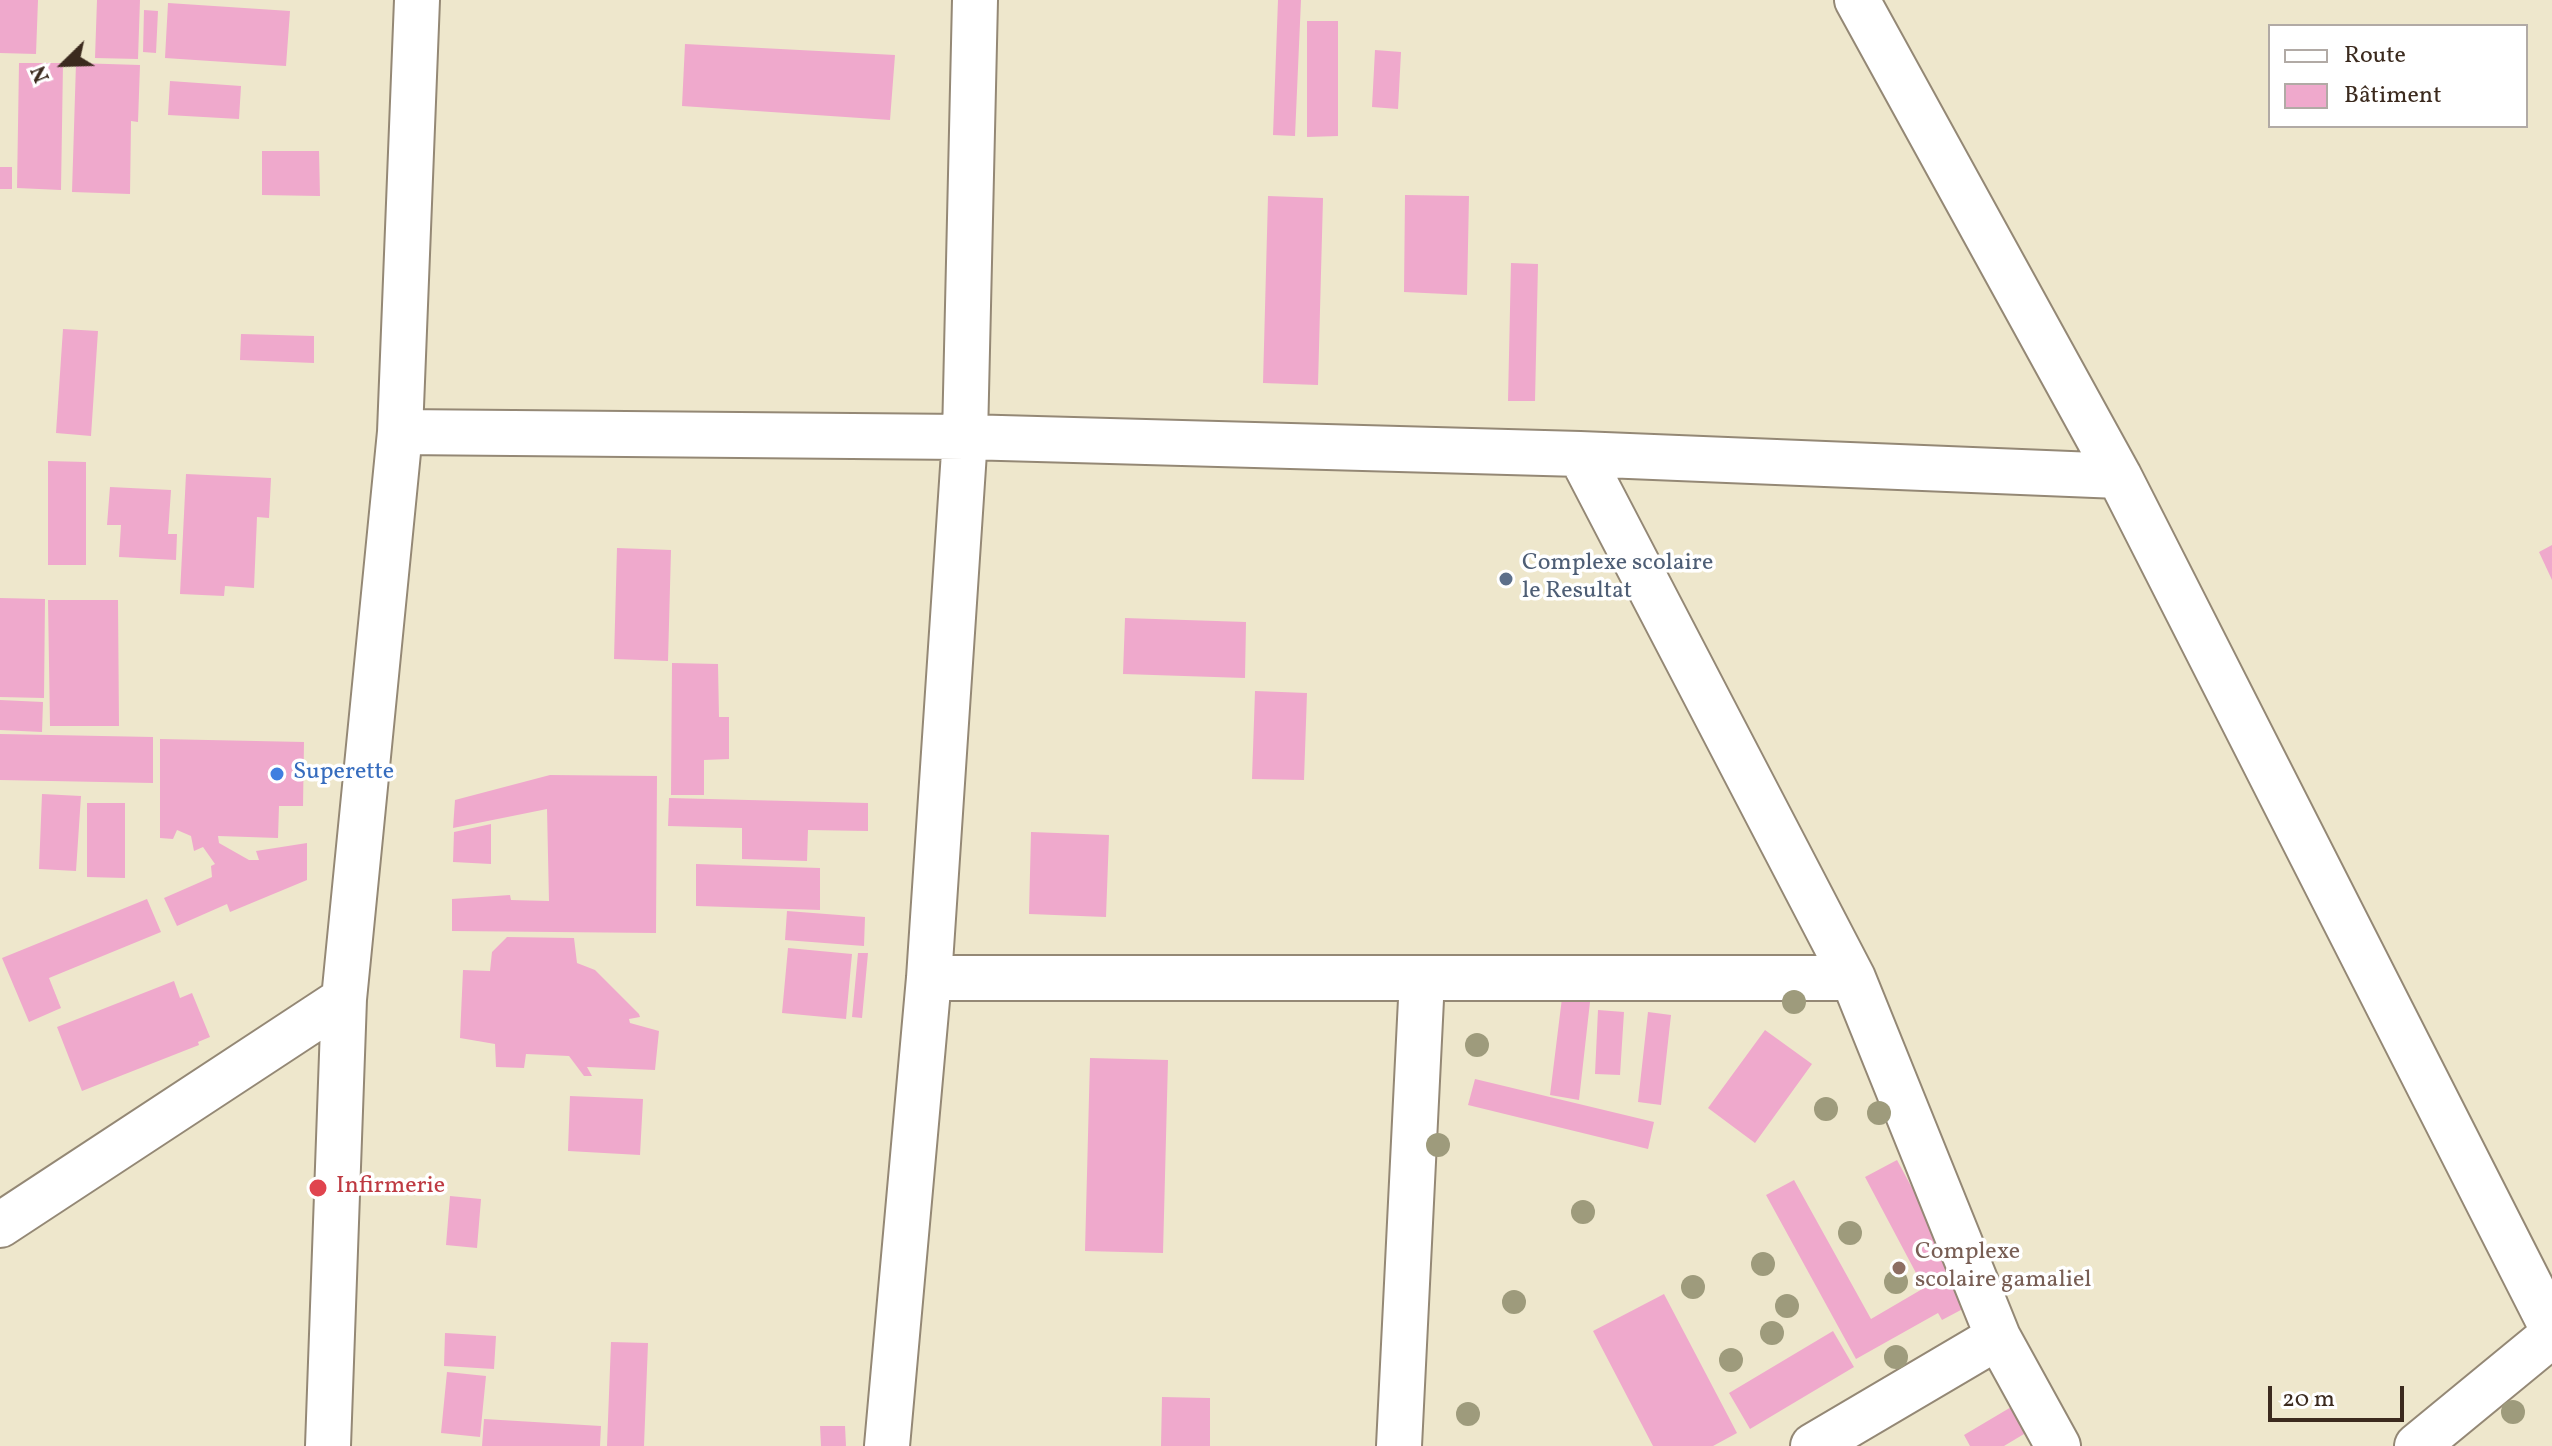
<!DOCTYPE html>
<html>
<head>
<meta charset="utf-8">
<style>
	body { margin:0 }
	#map { position:relative; width:2552px; height:1446px; overflow:hidden; background:#eee7cc; font-family:Vollkorn,serif }
	canvas { display:block }
	.legend { position:absolute; left:2268px; top:24px; width:260px; height:104px; box-sizing:border-box; background:#fff; border:2px solid #b1aaa5; margin:0; padding:10px 14px; list-style:none; font-size:24px; color:#3b2a1e }
	.legend li { display:flex; align-items:center; gap:16px; height:40px }
	.legend b { width:40px; border:2px solid #b1aaa5 }
	.north { position:absolute; left:24px; top:24px; width:80px; height:80px; -webkit-text-stroke:6px #fff; paint-order:stroke; rotate:247deg; font-size:22px; font-weight:700; line-height:32px; text-align:center; color:#3b2a1e }
	.north::after { content:''; display:block; margin:auto; width:28px; height:36px; background:#3b2a1e; clip-path:polygon(50% 0,100% 100%,50% 72%,0 100%) }
	.scale { position:absolute; left:2268px; top:1386px; width:136px; height:36px; box-sizing:border-box; border:4px solid #3b2a1e; border-top:0; padding-left:10px; font-size:24px; line-height:28px; white-space:nowrap; color:#3b2a1e; -webkit-text-stroke:6px #fff; paint-order:stroke }
</style>
</head>
<body>
<div id="map">
<canvas width="2552" height="1446"></canvas>
<ul class="legend">
<li><b style="height:10px;background:#fff"></b>Route</li>
<li><b style="height:22px;background:#efa9cc"></b>Bâtiment</li>
</ul>
<div class="north">N</div>
<div class="scale">20 m</div>
</div>
<script>
const context = document.querySelector('canvas').getContext('2d');
context.lineJoin = 'round';
function paint(path, color) { context.fillStyle = color; context.fill(path, 'evenodd'); }
function strokePath(path, color, width, dash) { context.strokeStyle = color; context.lineWidth = width; context.lineCap = dash ? 'butt' : 'round'; context.setLineDash(dash || []); context.stroke(path); }
function write(font, color, halo, rows, align = 'center') {
  context.font = font + ' Vollkorn,serif'; context.lineWidth = 7; context.setLineDash([]); context.textBaseline = 'middle'; context.strokeStyle = halo; context.fillStyle = color; for (const [text, x, y, turn = 0] of rows) {
    context.save(); context.translate(x, y); context.rotate((+turn || 0) * Math.PI / 180); context.textAlign = isNaN(turn) ? turn : align; if (halo) context.strokeText(text, 0, 0); context.fillText(text, 0, 0); context.restore();
  }
}
const building = new Path2D(`
	M0,0h38l-2,54 -36,-1z
	M97,0h43l-2,59 -43,-1z
	M1278,0h23l-6,136 -22,-1z
	M168,3l122,8 -4,55 -121,-8z
	M144,10l14,1 -2,42 -13,-1z
	M1307,21h31v115l-31,1z
	M685,44l210,11 -5,65 -208,-14z
	M1375,50l26,2 -3,57 -26,-2z
	M19,63h44l-2,127 -44,-2z
	M76,63l64,2 -2,57 -7,-1 -1,73 -58,-2z
	M170,81l71,5 -2,33 -71,-4z
	M262,151h57l1,45 -58,-1z
	M0,167h12v22h-12z
	M1405,195l64,1 -2,99 -63,-3z
	M1268,196l55,2 -5,187 -55,-2z
	M1511,263l27,1 -3,137h-27z
	M63,329l35,2 -7,105 -35,-3z
	M241,334l73,2v27l-74,-3z
	M48,461l38,1v103h-38z
	M186,474l85,4 -2,40 -12,-1 -3,71 -29,-2 -1,10 -44,-2z
	M110,487l61,3 -3,44h9l-1,26 -57,-3 2,-32h-14z
	M2552,545v35l-13,-28z
	M617,548l54,2 -3,111 -54,-2z
	M0,598l45,1 -1,99 -44,-1z
	M48,600h70l1,126h-69z
	M1125,618l121,4 -1,56 -122,-4z
	M672,663l46,1 1,53h10v42l-25,1v35h-33z
	M1255,691l52,2 -3,87 -52,-1z
	M0,700l43,2 -1,30 -42,-2z
	M0,734l153,3v46l-153,-3z
	M160,739l144,3 -1,64h-24l-1,32 -60,-2 1,7 30,17h10l-3,-9 51,-8v37l-77,32 -3,-8 -50,22 -13,-28 48,-21 -1,-11 4,-2 -12,-17 -9,4 -3,-15 -14,-6 -4,9 -13,-1z
	M550,775l107,1 -1,157 -204,-2v-32l58,-4 1,5 38,1 -2,-92 -94,19 2,-28z
	M42,794l39,2 -5,75 -37,-2z
	M669,798l199,5v28l-60,-1 -1,31 -65,-2v-31l-74,-2z
	M87,803h38v75l-38,-1z
	M491,824v40l-38,-2 1,-30z
	M1031,832l78,3 -3,82 -77,-3z
	M696,864l124,4v42l-124,-4z
	M147,899l14,33 -112,46 12,30 -32,14 -27,-64z
	M787,911l78,6 -1,29 -79,-6z
	M507,937l67,1 3,25 18,7 44,44 1,3 -11,2 1,4 29,8 -4,39 -68,-3 5,9h-8l-15,-20 -43,-2 -2,14 -28,-1 -1,-23 -35,-6 3,-68 27,1 2,-19z
	M788,948l64,6 -6,65 -64,-6z
	M858,953h10l-6,65 -10,-1z
	M174,981l6,17 12,-5 18,44 -12,5 1,3 -117,46 -25,-64z
	M1562,998l28,4 -11,98 -29,-5z
	M1598,1010l26,2 -4,63 -25,-1z
	M1648,1012l23,3 -10,90 -23,-3z
	M1765,1030l47,34 -57,79 -47,-35z
	M1090,1058l78,2 -5,193 -78,-2z
	M1475,1079l179,43 -6,27 -180,-44z
	M570,1096l73,3 -3,56 -72,-4z
	M1897,1160l77,143 -32,17 -4,-7 -82,46 -90,-164 28,-15 77,139 53,-31 -59,-111z
	M450,1196l31,3 -4,49 -31,-3z
	M1664,1294l73,139 -24,13h-60l-60,-115z
	M1833,1331l21,36 -104,62 -21,-36z
	M445,1333l51,3 -2,33 -50,-3z
	M611,1342l37,1 -4,103h-37z
	M447,1372l39,4 -6,61 -39,-4z
	M1162,1397l48,1v48h-49z
	M2023,1400l16,25 -35,21h-34l-6,-11z
	M484,1419l117,7 -1,20h-118z
	M820,1426h25l1,20h-25z`);
const minor = new Path2D(`
	M1857,0l262,476 433,852
	M400,432l565,5 615,17 539,22
	M1580,454l273,524 145,359 60,109
	M929,978h924
	M0,1225l344,-226
	M328,1446l16,-447 56,-567 17,-432
	M887,1446l42,-468 36,-541 10,-437
	M1399,1446l23,-467
	M1813,1446l185,-109
	M2417,1446l135,-111`);
const trees = [
	[1794,1002],
	[1477,1045],
	[1826,1109],
	[1879,1113],
	[1438,1145],
	[1583,1212],
	[1850,1233],
	[1763,1264],
	[1896,1282],
	[1693,1287],
	[1514,1302],
	[1787,1306],
	[1772,1333],
	[1896,1357],
	[1731,1360],
	[2513,1412],
	[1468,1414]
];
const markers = [
	[1506,579,8,"#5c6f8a"],
	[277,774,8,"#3f7fe0"],
	[318,1188,10,"#e0444e"],
	[1899,1268,8,"#8d6e63"]
];
const serviceNames = [
	["Complexe scolaire",1522,565],
	["le Resultat",1522,593]
];
const shopNames = [
	["Superette",293,774]
];
const healthNames = [
	["Infirmerie",336,1188]
];
const educationNames = [
	["Complexe",1915,1254],
	["scolaire gamaliel",1915,1282]
];
paint(building, '#efa9cc');
strokePath(minor, '#948875', 48);
strokePath(minor, '#fff', 44);
context.fillStyle = '#9e9b7c';
for (const [x, y] of trees) { context.beginPath(); context.arc(x, y, 12, 0, 2 * Math.PI); context.fill(); }
for (const [x, y, r, color] of markers) { const dot = new Path2D(); dot.arc(x, y, r, 0, 2 * Math.PI); context.fillStyle = color; context.fill(dot); strokePath(dot, '#fff', 3); }
write('24px', '#4e5e75', '#fff', serviceNames, 'left');
write('24px', '#366cbe', '#fff', shopNames, 'left');
write('24px', '#be3a42', '#fff', healthNames, 'left');
write('24px', '#785e54', '#fff', educationNames, 'left');
</script>
</body>
</html>
